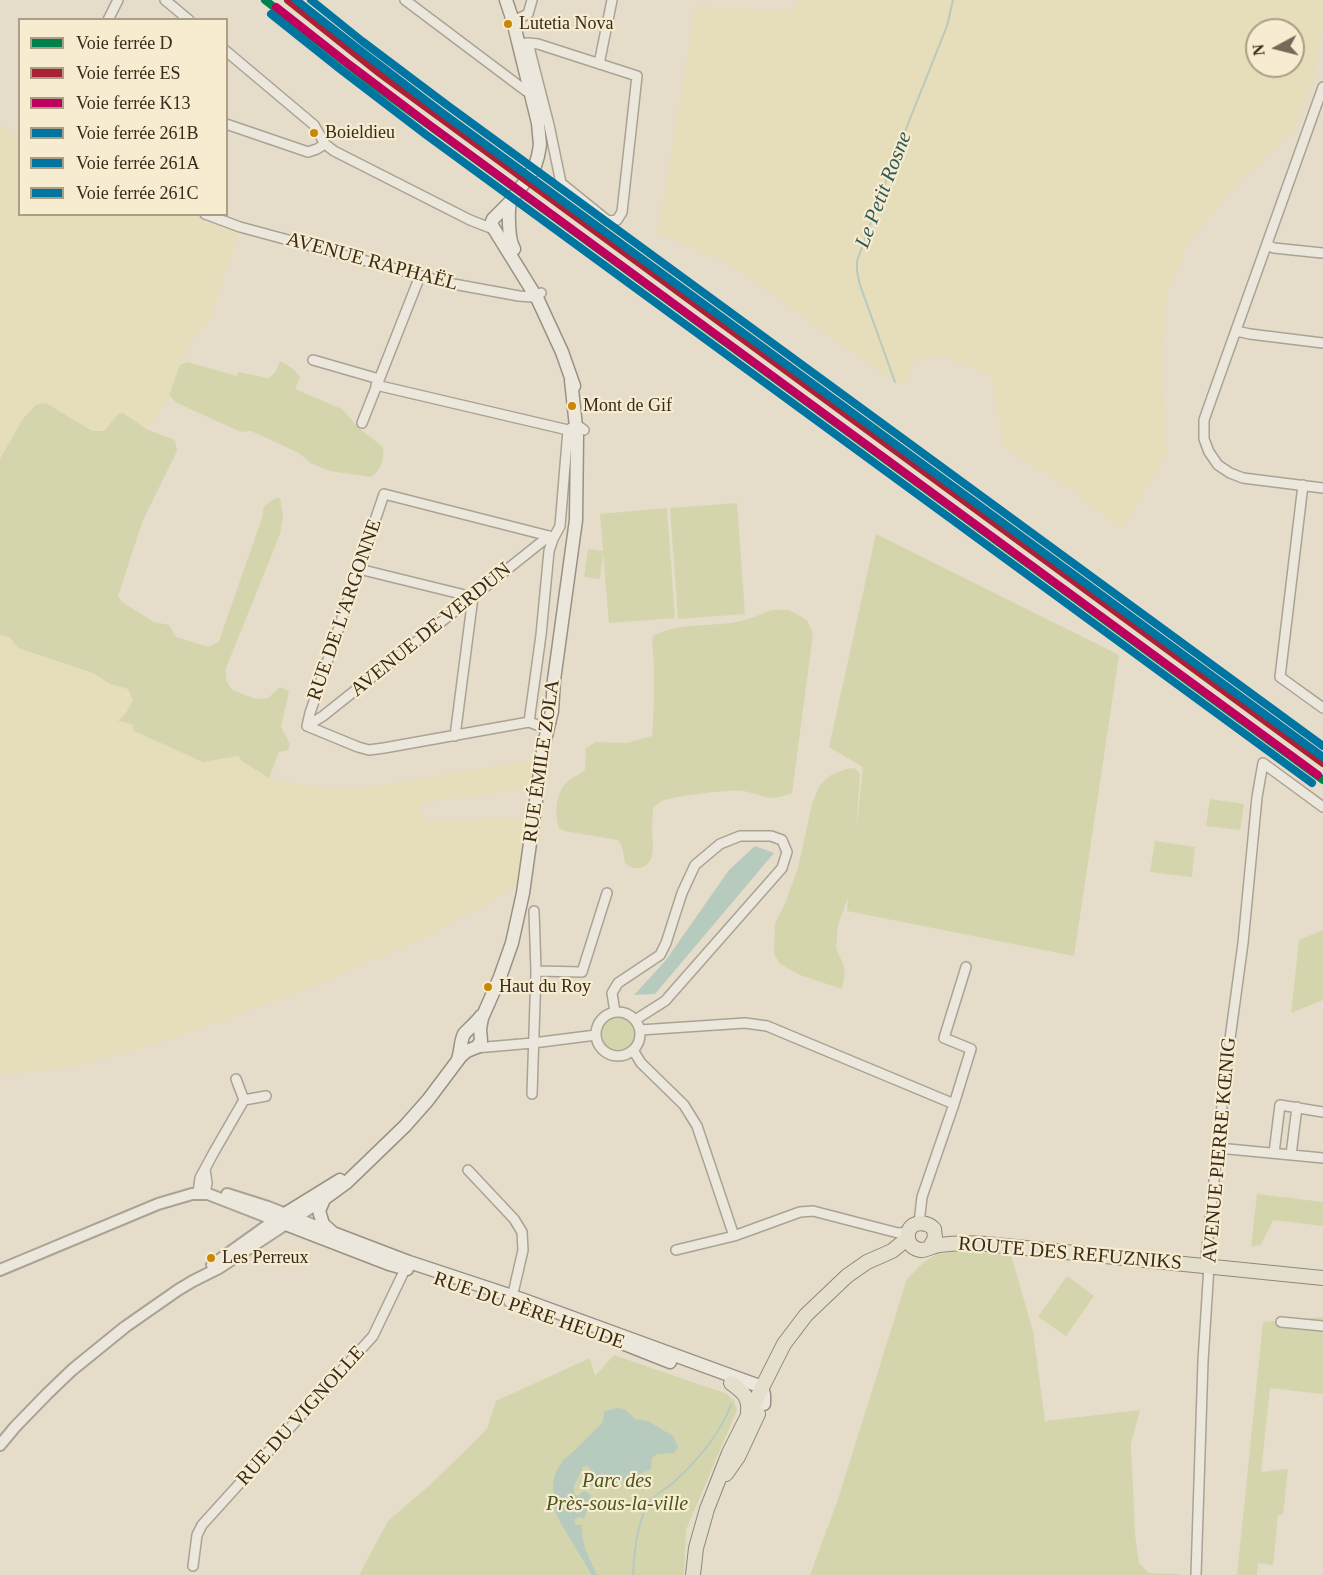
<!DOCTYPE html>
<html>
<head>
<meta charset="utf-8">
<style>
	body { margin:0 }
	#map { position:relative; width:1323px; height:1575px; overflow:hidden; background:#e5ddca; font-family:"Times New Roman",serif }
	canvas { display:block }
	.legend { position:absolute; left:18px; top:18px; width:210px; height:198px; box-sizing:border-box; background:#f7eccf; border:2px solid #ab9e87; margin:0; padding:8px 10px; list-style:none; font-size:18px; color:#382a1c }
	.legend li { display:flex; align-items:center; gap:12px; height:30px }
	.legend b { width:30px; border:2px solid #ab9e87 }
	.north { position:absolute; left:1245px; top:18px; width:60px; height:60px; box-sizing:border-box; background:#f7eccf; border:2px solid #ab9e87; border-radius:50%; rotate:263deg; font-size:16px; font-weight:700; line-height:24px; text-align:center; color:#382a1c }
	.north::after { content:''; display:block; margin:auto; width:21px; height:27px; background:#756959; clip-path:polygon(50% 0,100% 100%,50% 72%,0 100%) }
</style>
</head>
<body>
<div id="map">
<canvas width="1323" height="1575"></canvas>
<ul class="legend">
<li><b style="height:8px;background:#00824e"></b>Voie ferrée D</li>
<li><b style="height:8px;background:#aa2135"></b>Voie ferrée ES</li>
<li><b style="height:8px;background:#bf005f"></b>Voie ferrée K13</li>
<li><b style="height:8px;background:#0075a1"></b>Voie ferrée 261B</li>
<li><b style="height:8px;background:#0075a1"></b>Voie ferrée 261A</li>
<li><b style="height:8px;background:#0075a1"></b>Voie ferrée 261C</li>
</ul>
<div class="north">N</div>
</div>
<script>
const context = document.querySelector('canvas').getContext('2d');
context.lineJoin = 'round';
function paint(path, color) { context.fillStyle = color; context.fill(path, 'evenodd'); }
function strokePath(path, color, width, dash) { context.strokeStyle = color; context.lineWidth = width; context.lineCap = dash ? 'butt' : 'round'; context.setLineDash(dash || []); context.stroke(path); }
function write(font, color, halo, rows, align = 'center') {
  context.font = font + ' "Times New Roman",serif'; context.lineWidth = 4.5; context.setLineDash([]); context.textBaseline = 'middle'; context.strokeStyle = halo; context.fillStyle = color; for (const [text, x, y, turn = 0] of rows) {
    context.save(); context.translate(x, y); context.rotate((+turn || 0) * Math.PI / 180); context.textAlign = isNaN(turn) ? turn : align; if (halo) context.strokeText(text, 0, 0); context.fillText(text, 0, 0); context.restore();
  }
}
const farmland = new Path2D(`
	M797,0h526v27l-8,48 -21,56 -54,50 -52,63 -21,51 -5,73 5,87 -46,74 -51,-41 -66,-41 -12,-71 -50,-20 -28,4 -7,25 -22,-9 -155,-112 -73,-31 38,-226 100,3zM1257,30h36v36h-36z
	M0,124l19,11 1,79 185,1 35,12 -32,98 -12,9 -16,31 -11,30 -21,35 -25,-17 -6,1 -13,17h-12l-46,-28 -24,17 -22,39z
	M0,635l10,2 8,11 75,25 17,11 18,5 5,11 -7,13 6,11 80,37 26,-5 5,6 26,16 42,9 44,3 179,-31 -2,29 -112,15 2,18 79,-3 24,2 3,10 -6,50 -10,9 -82,46 -104,46 -91,35 -78,28 -78,21 -79,11z`);
const green = new Path2D(`
	M280,361l12,7 8,9 -5,12 47,20 17,19 24,19c1,12 -1,23 -12,30l-41,-6 -20,-8 -11,-10 -48,-22 -10,1 -64,-29 -8,-8 11,-30 7,-3 50,14 1,-4 30,6 7,-5z
	M46,403l46,28h12l14,-17 5,-1 25,17 27,10 2,11 -34,69 -25,76 4,6 32,20 15,3 7,12 33,10 10,-6 43,-123 2,-12 12,-8h4l3,18 -3,18 -54,134v12l6,10 24,9 12,-1 12,-11 9,4 -8,36 9,17 -2,6 -9,2 -10,26 -26,-16 -5,-6 -35,6 -69,-31 -2,-7 -14,-3 8,-8 7,-13 -5,-11 -18,-5 -17,-11 -75,-25 -8,-11 -10,-2v-176l22,-39 14,-15z
	M737,503l8,111 -67,5 -8,-111z
	M667,508l8,110 -66,5 -6,-69 -3,25 -16,-2 4,-28 15,2 -3,-37z
	M876,534l243,121 -45,301 -227,-45 1,-13 -10,27 -2,23 7,16 2,9 -3,16 -42,-14 -20,-11 -6,-10 1,-30 11,-23 12,-33 14,-64 8,-19 11,-10 15,-6 9,-1 5,6 -4,58 7,-65 -34,-20z
	M772,610h17l18,10 6,14 -21,159c-26,10 -26,2 -49,-2 -12,-2 -74,5 -83,11 -2,1 -5,4 -7,6 0,8 -1,16 -1,24 1,14 4,34 -14,36 -6,0 -8,-1 -13,-5l-3,-17 -4,-6 -54,-9 -5,-3c-5,-14 -3,-37 9,-47 6,-5 10,-5 17,-11l1,-22 10,-6 31,1 25,-7c2,-22 2,-44 2,-67 0,-12 -3,-22 -1,-33 26,-14 56,-9 83,-14 12,-2 25,-8 36,-12z
	M1210,799l34,5 -4,26 -34,-4z
	M1155,841l40,6 -3,30 -42,-5z
	M1323,930v70l-32,13 8,-73z
	M600 1035a18 18 0 1 1 36 0a18 18 0 1 1-36 0Z
	M1257,1194l66,8v24l-50,-6 -12,25 -10,2z
	M963,1251l48,4 22,76 12,90 95,-11 -9,34 4,90 4,29 10,10 29,1v1h-368l28,-76 69,-220 18,-18 12,-7z
	M1067,1276l27,20 -28,40 -28,-19z
	M1323,1317v77l-53,-6 -9,84 27,-3 -5,46h-5l-5,50 -15,-2 -1,12h-20l26,-253z
	M614,1355l113,39 7,7 3,9 -51,120 -2,45h-325l29,-54 43,-37 56,-55 9,-28 94,-43 5,18z`);
const water = new Path2D(`
	M755,846l19,7 -119,141 -21,1 32,-35 63,-90z
	M616,1408l9,1 10,10 13,2 25,15 5,11 -4,6 -17,1 -5,4 -1,11 -19,9 -33,12 -9,-5 1,-14 -3,-5 -5,1 -9,19v7l3,3 7,-5 7,4 -7,24 -5,-2 -5,3 2,5h6c-1,18 7,33 15,50h-5l-31,-51 -6,-13 -2,-26 2,-11 8,-14 10,-8 30,-30 1,-10z`);
const stream = new Path2D(`
	M895,382l-35,-97 -3,-14v-10l37,-102 53,-133 6,-26
	M633,1575c1,-21 4,-54 16,-72 7,-10 16,-13 25,-21 23,-21 46,-48 57,-77`);
const minor = new Path2D(`
	M165,0l24,20
	M405,0l121,91 4,1
	M108,20l10,-20
	M513,21l15,-7 4,-14
	M519,44l9,-1 10,1 99,32 -15,136 -5,8 -9,1 -47,-38 -12,-58 -21,-82
	M226,51l88,74 11,19 9,7 136,69 23,9
	M599,64l13,-64
	M1323,87l-112,313 -7,20v19l5,13 9,13 12,8 13,5 80,10
	M226,124l82,28 9,-3 8,-5
	M205,214l35,13 208,56 71,13 14,1 8,-4
	M1267,245l7,3 48,5
	M1236,331l14,3 73,9
	M313,360l66,19
	M376,385l192,45
	M362,423l58,-147
	M1303,485l-23,192 43,31
	M359,569l114,28 -18,139
	M529,722l12,-87 8,-84 4,-12 7,-13 8,-96 3,-2 9,-1 4,3
	M307,726l3,-13 74,-219 165,42
	M307,726l16,-10 226,-180 2,2
	M307,726l51,21 11,3 15,-2 145,-26 19,7
	M536,971l46,1 25,-79
	M615,1012l-3,-19 6,-10 42,-28 6,-12 16,-50 13,-28 25,-21 20,-8h31l11,4 5,12 -5,16 -117,133 -30,19
	M596 1034a22 22 0 1 1 44 0a22 22 0 1 1-44 0Z
	M640,1030l105,-7 22,3 187,78
	M475,1048l58,-5 63,-8
	M633,1050l8,13 43,42 13,21 37,110
	M532,1094l4,-123 -2,-60
	M244,1100l22,-4
	M1218,1148l105,10
	M1274,1153l6,-48 43,7
	M1291,1155l6,-48
	M468,1170l46,49 8,13 1,18 -9,39 -5,13
	M198,1193l2,-15 14,-26 30,-52 -8,-21
	M205,1193l2,-10 -2,-14
	M919,1223l3,-26 32,-93 17,-55 -27,-11 22,-71
	M676,1250l58,-14 66,-24 13,-1 85,22 11,-1
	M1205,1266l21,-198 17,-125 14,-146 6,-34 60,44
	M1281,1322l42,4
	M193,1566l4,-31 5,-10 171,-189 35,-73
	M1196,1575l7,-214 6,-95 -1,-3`);
const tertiary = new Path2D(`
	M227,1194l41,13 63,25
	M212,1265l63,-45
	M0,1270l158,-66 34,-10h16l67,26
	M0,1445l15,-18 32,-33 25,-24 53,-43 53,-37 15,-9 26,-13 105,-69`);
const secondary = new Path2D(`
	M506,0l7,21 25,102 2,22 -2,11 -4,13 -23,32 -18,18 -2,5 47,76 24,52 12,34
	M510,203c-2,8 -1,13 -1,21 1,10 0,16 5,25
	M571,380l6,56 -1,84 -22,160 -2,31 -8,33 -21,149 -11,50 -12,34 -18,41 -2,11 1,12 -4,6 -10,4 -6,5 -33,44 -23,26 -59,57 -22,16 -5,12 4,13 10,9 76,29 112,37 241,88 2,8v9
	M458,1059c3,-8 2,-17 6,-25 2,-3 13,-12 17,-18
	M275,1220l114,44 18,5
	M275,1220l65,-40
	M622,1343l48,19`);
const primary = new Path2D(`
	M930,1247l5,-9 -1,-9c-9,-10 -28,-7 -26,9 1,7 6,11 13,12 6,0 11,-4 18,-5 15,-2 32,-2 47,-1l337,34
	M731,1383c11,8 19,14 17,29
	M726,1474l12,-17 20,-43
	M693,1575l3,-27 11,-39 22,-56 55,-109 22,-29 41,-39 20,-14 25,-11 16,-13`);
const rail1 = new Path2D(`
	M265,0l109,85 949,695`);
const rail2 = new Path2D(`
	M288,0l93,74 942,689`);
const rail3 = new Path2D(`
	M276,7l70,55 85,64 887,649`);
const rail4 = new Path2D(`
	M296,0l61,48 84,64 882,645`);
const rail5 = new Path2D(`
	M271,14l69,55 85,65 887,649`);
const rail6 = new Path2D(`
	M311,0l51,41 85,64 876,641`);
const markers = [
	[508,24,5,"#c78707"],
	[314,133,5,"#c78707"],
	[572,406,5,"#c78707"],
	[488,987,5,"#c78707"],
	[211,1258,5,"#c78707"]
];
const busNames = [
	["Lutetia Nova",519,24],
	["Boieldieu",325,133],
	["Mont de Gif",583,406],
	["Haut du Roy",499,987],
	["Les Perreux",222,1258]
];
const streetNames = [
	["AVENUE RAPHAËL",372,262,15],
	["RUE DE L'ARGONNE",345,610,-71],
	["AVENUE DE VERDUN",431,630,-39],
	["RUE ÉMILE ZOLA",542,761,-82],
	["AVENUE PIERRE KŒNIG",1220,1150,-85],
	["ROUTE DES REFUZNIKS",1070,1254,5],
	["RUE DU PÈRE HEUDE",529,1311,19],
	["RUE DU VIGNOLLE",301,1416,-48]
];
const parkNames = [
	["Parc des",617,1482],
	["Près-sous-la-ville",617,1505]
];
const waterNames = [
	["Le Petit Rosne",884,190,-69]
];
paint(farmland, '#e6ddba');
paint(green, '#d4d5ac');
paint(water, '#b7cabe');
strokePath(stream, '#b7cabe', 2);
strokePath(minor, '#aaa294', 12);
strokePath(tertiary, '#aaa294', 14);
strokePath(secondary, '#999184', 15);
strokePath(primary, '#8f877a', 16);
strokePath(minor, '#ece7dd', 9);
strokePath(tertiary, '#ece7dd', 10);
strokePath(secondary, '#ece7dd', 12);
strokePath(primary, '#e4decd', 14);
strokePath(rail1, '#00824e', 8);
strokePath(rail2, '#aa2135', 8);
strokePath(rail3, '#bf005f', 8);
strokePath(rail4, '#0075a1', 8);
strokePath(rail5, '#0075a1', 8);
strokePath(rail6, '#0075a1', 8);
for (const [x, y, r, color] of markers) { const dot = new Path2D(); dot.arc(x, y, r, 0, 2 * Math.PI); context.fillStyle = color; context.fill(dot); strokePath(dot, '#f7eccf', 2); }
write('18px', '#382a1c', '#f7eccf', busNames, 'left');
write('20px', '#382a1c', '#f7eccf', streetNames);
write('italic 20px', '#485621', '#f7eccf', parkNames);
write('italic 21px', '#2a5956', '#f7eccf', waterNames);
</script>
</body>
</html>
